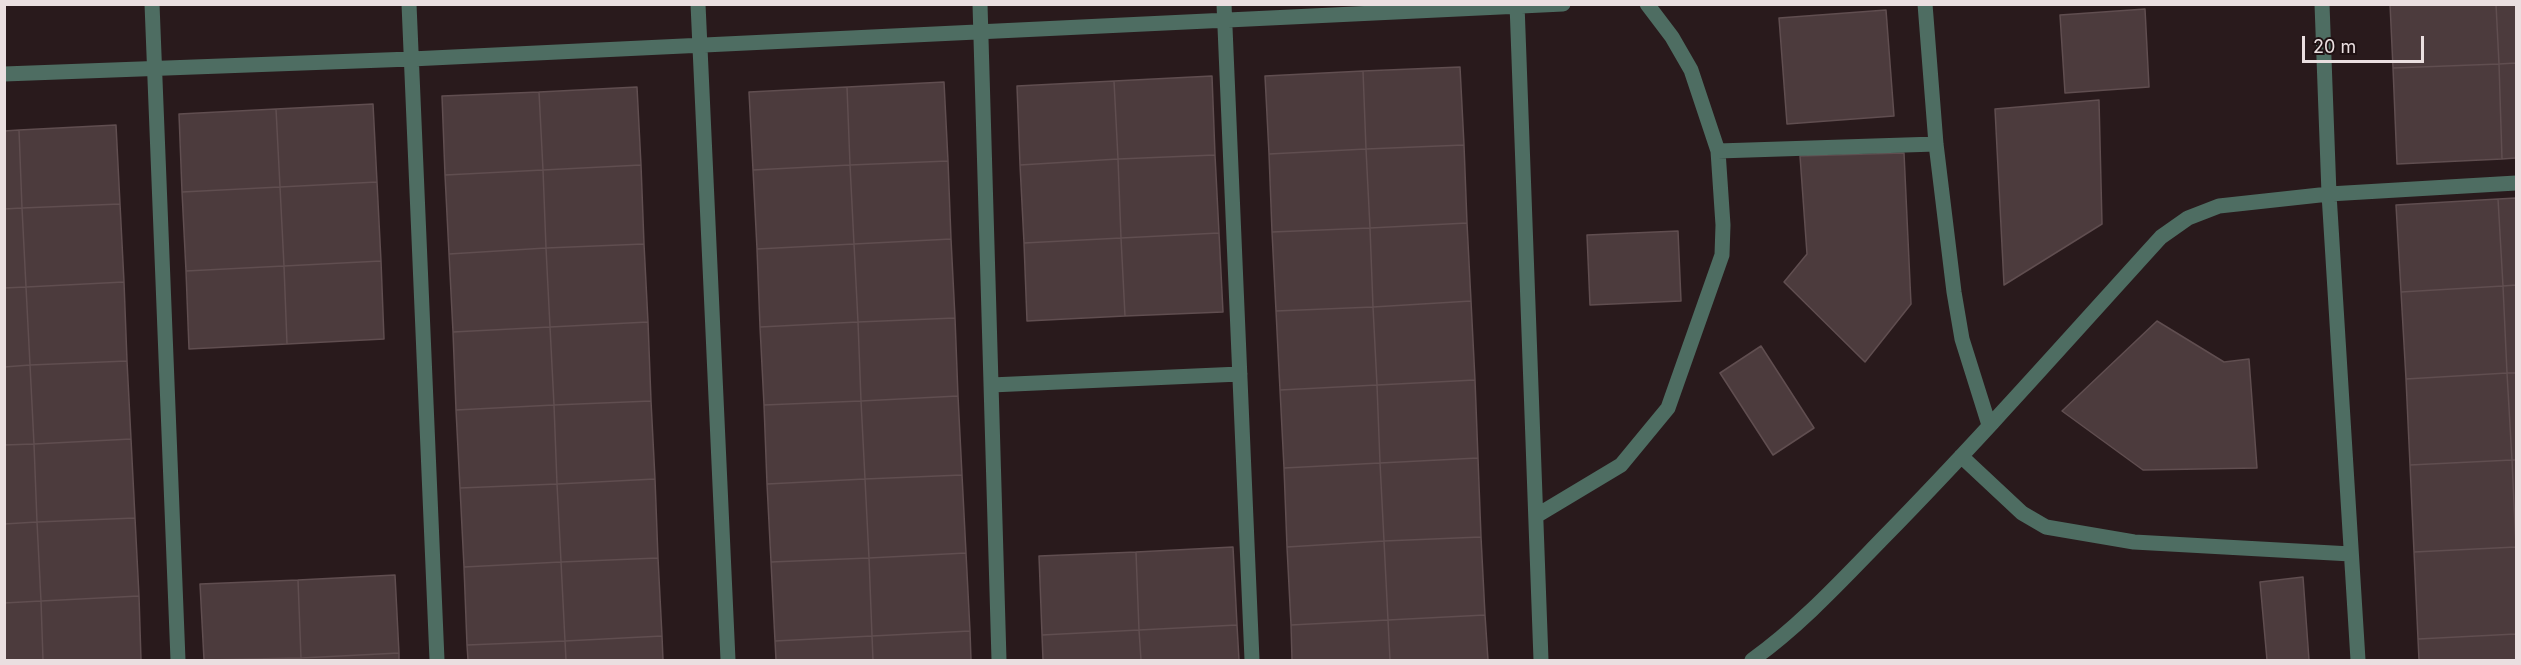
<!DOCTYPE html>
<html>
<head>
<meta charset="utf-8">
<style>
	body { margin:0 }
	#map { position:relative; width:2521px; height:665px; overflow:hidden; background:#291a1c; font-family:Inter,sans-serif }
	canvas { display:block }
	.frame { position:absolute; inset:0; border:6px solid #eadfe0; pointer-events:none }
	.scale { position:absolute; left:2302px; top:36px; width:122px; height:27px; box-sizing:border-box; border:3px solid #eadfe0; border-top:0; padding-left:8px; font-size:18px; line-height:21px; white-space:nowrap; color:#eadfe0; -webkit-text-stroke:4px #1f1113; paint-order:stroke }
</style>
</head>
<body>
<div id="map">
<canvas width="2521" height="665"></canvas>
<div class="frame"></div>
<div class="scale">20 m</div>
</div>
<script>
const context = document.querySelector('canvas').getContext('2d');
context.lineJoin = 'round';
function paint(path, color) { context.fillStyle = color; context.fill(path, 'evenodd'); }
function strokePath(path, color, width, dash) { context.strokeStyle = color; context.lineWidth = width; context.lineCap = dash ? 'butt' : 'round'; context.setLineDash(dash || []); context.stroke(path); }
const building = new Path2D(`
	M2390,4h106l3,60 -106,4z
	M2496,4h20v59l-17,1z
	M2145,9l4,78 -84,6 -5,-78z
	M1886,10l8,106 -107,8 -8,-106z
	M2516,63v95l-14,1 -3,-95z
	M2499,64l3,95 -105,5 -4,-96z
	M1460,67l4,78 -98,4 -3,-78z
	M1363,71l3,78 -97,5 -4,-78z
	M1212,76l3,79 -97,4 -4,-78z
	M1114,81l4,78 -98,6 -3,-79z
	M944,82l4,79 -98,4 -3,-78z
	M637,87l4,78 -98,5 -4,-78z
	M847,87l3,78 -97,5 -4,-78z
	M539,92l4,78 -98,5 -3,-79z
	M2099,100l3,124 -98,61 -9,-176z
	M373,104l4,78 -97,5 -4,-78z
	M276,109l4,78 -98,5 -3,-78z
	M116,125l4,79 -98,4 -3,-78z
	M19,130l3,78 -18,1v-78z
	M1464,145l3,78 -97,5 -4,-79z
	M1366,149l4,79 -98,4 -3,-78z
	M1904,153l7,151 -46,58 -81,-80 23,-28 -7,-98z
	M1215,155l4,78 -98,5 -3,-79z
	M1118,159l3,79 -97,5 -4,-78z
	M948,161l3,78 -97,5 -4,-79z
	M641,165l3,79 -98,4 -3,-78z
	M850,165l4,79 -97,5 -4,-79z
	M543,170l3,78 -97,6 -4,-79z
	M377,182l4,79 -97,5 -4,-79z
	M280,187l4,79 -98,5 -4,-79z
	M2516,198v87l-13,1 -5,-87z
	M2498,199l5,87 -102,6 -5,-87z
	M120,204l4,78 -98,5 -4,-79z
	M22,208l4,79 -22,1v-79z
	M1467,223l4,78 -98,6 -3,-79z
	M1370,228l3,79 -97,4 -4,-79z
	M1678,231l3,70 -91,4 -3,-70z
	M1219,233l4,79 -98,4 -4,-78z
	M1121,238l4,78 -98,5 -3,-78z
	M951,239l4,79 -97,4 -4,-78z
	M644,244l4,78 -98,5 -4,-79z
	M854,244l4,78 -98,5 -3,-78z
	M546,248l4,79 -97,5 -4,-78z
	M381,261l3,78 -97,5 -3,-78z
	M284,266l3,78 -98,5 -3,-78z
	M124,282l3,79 -97,4 -4,-78z
	M2516,285v88h-9l-4,-87z
	M2503,286l4,87 -101,6 -5,-87z
	M26,287l4,78 -26,2v-79z
	M1471,301l4,79 -98,5 -4,-78z
	M1373,307l4,78 -97,5 -4,-79z
	M955,318l3,78 -97,5 -3,-79z
	M2157,321l67,41 25,-3 8,109 -114,2 -81,-59z
	M648,322l3,79 -97,4 -4,-78z
	M858,322l3,79 -97,4 -4,-78z
	M550,327l4,78 -98,5 -3,-78z
	M1761,346l53,82 -41,27 -53,-82z
	M127,361l4,78 -97,5 -4,-79z
	M30,365l4,79 -30,1v-78z
	M2507,373h9v87h-4z
	M2507,373l5,87 -102,5 -4,-86z
	M1475,380l3,78 -98,5 -3,-78z
	M1377,385l3,78 -96,5 -4,-78z
	M958,396l4,79 -97,4 -4,-78z
	M651,401l4,78 -98,5 -3,-79z
	M861,401l4,78 -98,5 -3,-79z
	M554,405l3,79 -97,4 -4,-78z
	M131,439l4,79 -98,4 -3,-78z
	M34,444l3,78 -33,2v-79z
	M1478,458l3,79 -97,4 -4,-78z
	M2512,460l4,87 -102,5 -4,-87z
	M2512,460h4v87z
	M1380,463l4,78 -97,6 -3,-79z
	M962,475l4,78 -97,5 -4,-79z
	M655,479l3,79 -97,4 -4,-78z
	M865,479l4,79 -98,4 -4,-78z
	M557,484l4,78 -97,5 -4,-79z
	M135,518l4,78 -98,5 -4,-79z
	M37,522l4,79 -37,2v-79z
	M1481,537l4,78 -97,5 -4,-79z
	M1384,541l4,79 -97,5 -4,-78z
	M1233,547l4,78 -98,5 -3,-78z
	M2516,547v87l-98,5 -4,-87z
	M1136,552l3,78 -97,5 -3,-79z
	M966,553l4,78 -98,5 -3,-78z
	M658,558l4,78 -97,5 -4,-79z
	M869,558l3,78 -97,5 -4,-79z
	M561,562l4,79 -98,4 -3,-78z
	M395,575l4,78 -98,5 -3,-78z
	M2303,577l6,83h-42l-7,-78z
	M298,580l3,78 -97,2 -4,-76z
	M139,596l2,64h-98l-2,-59z
	M41,601l2,59h-39v-57z
	M1485,615l3,45h-98l-2,-40z
	M1388,620l2,40h-98l-1,-35z
	M1237,625l2,35h-98l-2,-30z
	M1139,630l2,30h-98l-1,-25z
	M970,631l1,29h-98l-1,-24z
	M2516,634v26h-97l-1,-21z
	M662,636l1,24h-97l-1,-19z
	M872,636l1,24h-97l-1,-19z
	M565,641l1,19h-98l-1,-15z
	M399,653v7h-98v-2z`);
const minor = new Path2D(`
	M152,4l26,656
	M409,4l28,656
	M698,4l30,656
	M980,4l19,656
	M1224,4l28,656
	M1517,4l24,656
	M1925,4l11,140 18,148 8,47 27,86
	M2322,4l7,190 29,466
	M4,74l407,-15 1152,-55
	M1718,151l218,-7
	M991,385l249,-11
	M1961,456l61,57 24,14 88,15 217,12
	M1536,516l85,-51 47,-57 54,-153 1,-30 -5,-74 -27,-81 -19,-33 -25,-33
	M1752,660c49,-35 91,-81 133,-124 95,-97 185,-199 276,-299l27,-19 31,-12 110,-12 187,-11`);
paint(building, '#4c3b3d');
strokePath(building, '#604e50', 1.5);
strokePath(minor, '#4e6d62', 15);
</script>
</body>
</html>
